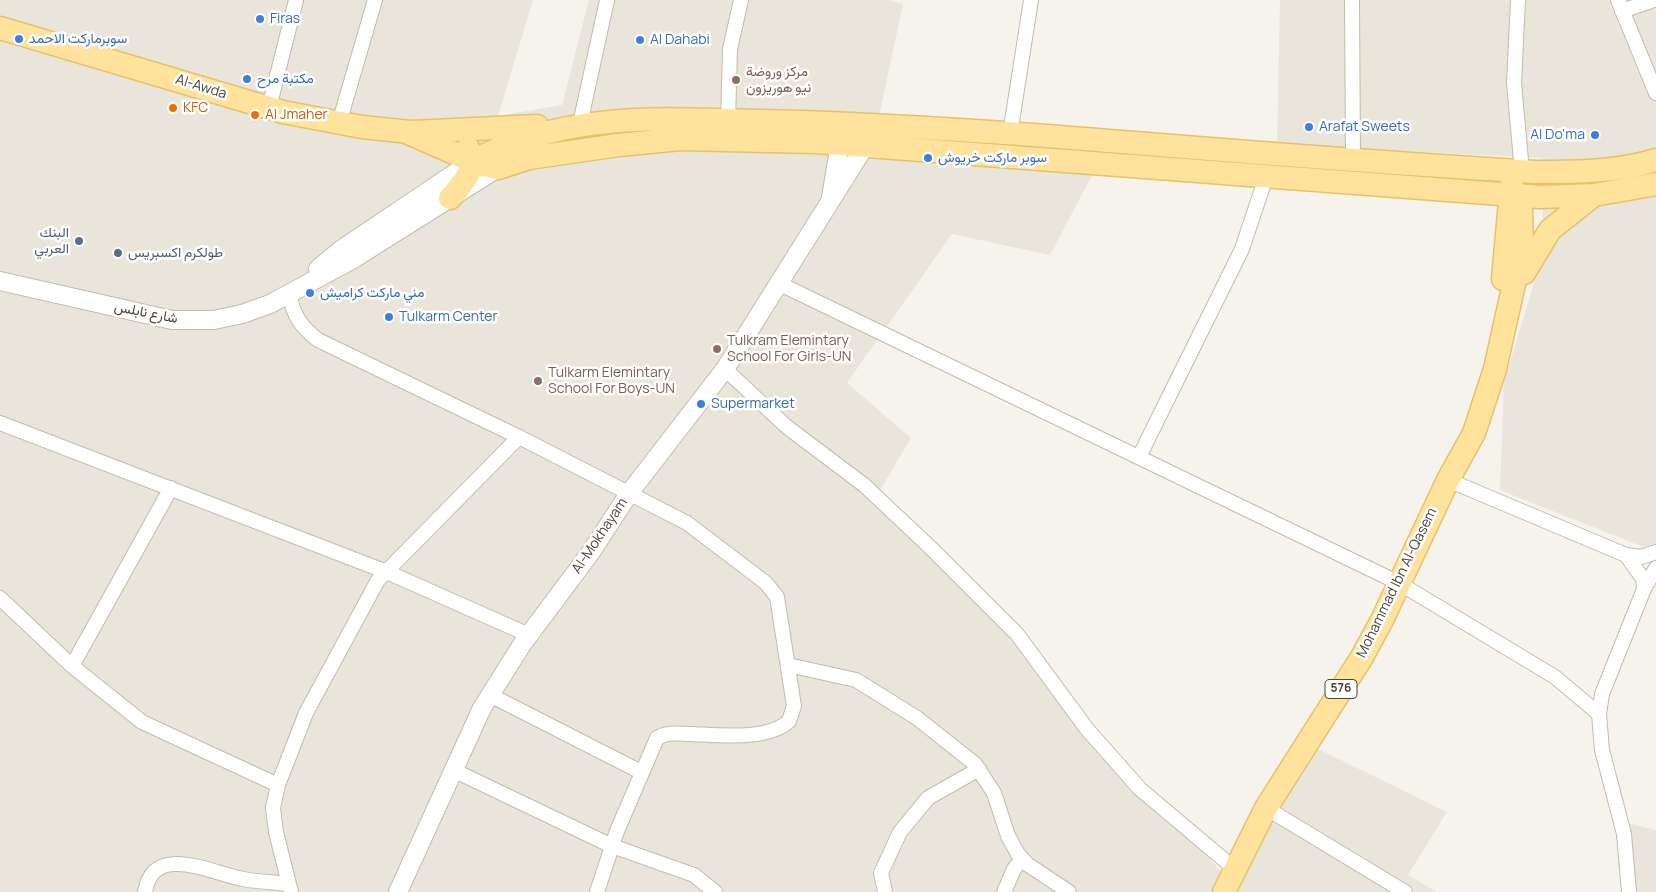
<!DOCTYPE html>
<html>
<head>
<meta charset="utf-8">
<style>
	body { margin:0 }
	canvas { display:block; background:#f6f3ec }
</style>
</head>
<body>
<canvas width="1656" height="892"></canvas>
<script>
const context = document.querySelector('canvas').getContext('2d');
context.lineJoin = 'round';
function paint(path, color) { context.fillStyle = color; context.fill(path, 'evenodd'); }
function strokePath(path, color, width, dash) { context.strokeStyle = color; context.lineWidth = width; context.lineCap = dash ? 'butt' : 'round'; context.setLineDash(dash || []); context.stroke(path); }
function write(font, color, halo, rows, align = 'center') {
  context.font = font + ' Manrope,Vazirmatn,sans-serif'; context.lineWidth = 5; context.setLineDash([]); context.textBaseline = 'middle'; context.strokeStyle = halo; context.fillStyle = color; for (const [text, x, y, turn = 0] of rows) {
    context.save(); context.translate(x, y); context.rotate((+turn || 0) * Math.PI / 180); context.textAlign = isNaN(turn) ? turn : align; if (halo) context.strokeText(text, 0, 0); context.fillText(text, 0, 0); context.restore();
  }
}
const residential = new Path2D(`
	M0,0h533l-35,116 64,-11 27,-105h300l14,4 -25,117 230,24 -58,110 -98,-21 -105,149 64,55 -35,59 88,85 152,176 105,113 89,-126 137,67 -39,63 29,17h-1437z
	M1280,0h376v542l-5,8 -151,-60 4,-108 39,-129v-95l-266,-13z
	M1619,821l37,9v62h-26z`);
const minor = new Path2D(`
	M1352,0l1,159
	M1518,0l-4,83 8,89
	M1618,0l38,93
	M1622,11l32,-11
	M269,108l27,-108
	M728,121l2,-72 11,-49
	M339,123l36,-123
	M580,124l27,-124
	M1010,134l21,-134
	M778,283l621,300 156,94 44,37
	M289,294c5,22 11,32 29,46l201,97 168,86 79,60 11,14 17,109 -5,15c-21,20 -71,14 -98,13 -12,0 -23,-3 -34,4l-40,93 -20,61
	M725,369l62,58 77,58 68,64 85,85 70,95 53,60 95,80
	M0,423l387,149 142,63
	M1139,457l103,-208 24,-72
	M1448,480l178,75 15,2 15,-5
	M1626,555l17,24 1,10 -42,105 -3,20 3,36 22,84 5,58
	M1644,589l12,-21
	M0,598l72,68 70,56 136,63
	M788,665l68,15 61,38 58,46 19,29 14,43 10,18 9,10 42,28
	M72,666l99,-178
	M490,695l151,77
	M453,770l159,76 82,29 21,17
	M1266,808l139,84
	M145,892c8,-50 66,-19 98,-13 15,3 31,3 46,5
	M291,892l-15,-60 -3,-24 5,-23 28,-72 72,-133 141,-143
	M885,892l-4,-19 19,-41 28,-34 51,-29
	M1004,892l10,-23 8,-10`);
const tertiary = new Path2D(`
	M831,197l9,-53 6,-11
	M318,269l24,-20 131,-88
	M0,281l172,39h42l28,-6 28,-10 85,-46 143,-90
	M398,892l84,-184 41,-65 68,-91 39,-60 95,-123 140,-223 -5,-9`);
const primary = new Path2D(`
	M0,28l283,84 79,15 58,6
	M406,132l73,32 19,4 31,-10 90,-13 61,-6 135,3 725,55 54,-2 62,-11
	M412,132l125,-6
	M473,161c94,-50 186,-42 289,-40 95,2 190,8 285,15 163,13 326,27 489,36 41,0 81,0 120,-12
	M450,198c13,-15 29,-29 18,-50
	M1524,273l26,-43 44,-35
	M1503,279l7,-77
	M1224,892l42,-84 96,-151 20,-37 66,-140 26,-47 21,-64 27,-121 -1,-38 -3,-14 -7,-10`);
const markers = [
	[260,19,5,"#3f7fe0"],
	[19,39,5,"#3f7fe0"],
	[640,40,5,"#3f7fe0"],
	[247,79,5,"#3f7fe0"],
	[736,80,5,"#8d6e63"],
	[173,108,5,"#e8710a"],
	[255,115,5,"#e8710a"],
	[1309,127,5,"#3f7fe0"],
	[1595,135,5,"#3f7fe0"],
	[928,158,5,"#3f7fe0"],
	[79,241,5,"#5c6f8a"],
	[118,253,5,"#5c6f8a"],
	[310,293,5,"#3f7fe0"],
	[389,317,5,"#3f7fe0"],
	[717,349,5,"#8d6e63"],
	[538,381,5,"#8d6e63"],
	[701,404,5,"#3f7fe0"]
];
const shields = [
	[1341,689,32]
];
const shieldNames = [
	["576",1341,689]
];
const shopNames = [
	["Firas",270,19],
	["سوبرماركت الاحمد",29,39],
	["Al Dahabi",650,40],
	["مكتبة مرح",257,79],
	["Arafat Sweets",1319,127],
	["Al Do'ma",1585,135,"right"],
	["سوبر ماركت خريوش",938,158],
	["مني ماركت كراميش",320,293],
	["Tulkarm Center",399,317],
	["Supermarket",711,404]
];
const educationNames = [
	["مركز وروضة",746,72],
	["نيو هوريزون",746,88],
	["Tulkram Elemintary",727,341],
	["School For Girls-UN",727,357],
	["Tulkarm Elemintary",548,373],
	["School For Boys-UN",548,389]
];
const streetNames = [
	["Al-Awda",201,87,17],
	["شارع نابلس",146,313,11],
	["Al-Mokhayam",600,536,-56],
	["Mohammad Ibn Al-Qasem",1397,583,-64]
];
const foodNames = [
	["KFC",183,108],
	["Al Jmaher",265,115]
];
const serviceNames = [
	["البنك",69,233],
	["العربي",69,249],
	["طولكرم اكسبريس",128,253,"left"]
];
paint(residential, '#eae5da');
strokePath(minor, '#c2bbae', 16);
strokePath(tertiary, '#c2bbae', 20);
strokePath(primary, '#e6c16a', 25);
strokePath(minor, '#fff', 14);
strokePath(tertiary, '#fff', 18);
strokePath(primary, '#ffe39c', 22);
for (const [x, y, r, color] of markers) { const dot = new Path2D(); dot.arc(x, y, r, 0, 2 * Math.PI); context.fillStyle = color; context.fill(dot); strokePath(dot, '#fff', 2); }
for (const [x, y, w] of shields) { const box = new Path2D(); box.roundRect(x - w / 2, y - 9.5, w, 19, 4); context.fillStyle = '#fff'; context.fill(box); strokePath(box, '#4b4439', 1); }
write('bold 12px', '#4b4439', null, shieldNames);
write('14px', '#366cbe', '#fff', shopNames, 'left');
write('14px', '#785e54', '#fff', educationNames, 'left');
write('14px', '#4b4439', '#fff', streetNames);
write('14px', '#c56008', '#fff', foodNames, 'left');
write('14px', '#4e5e75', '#fff', serviceNames, 'right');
</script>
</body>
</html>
